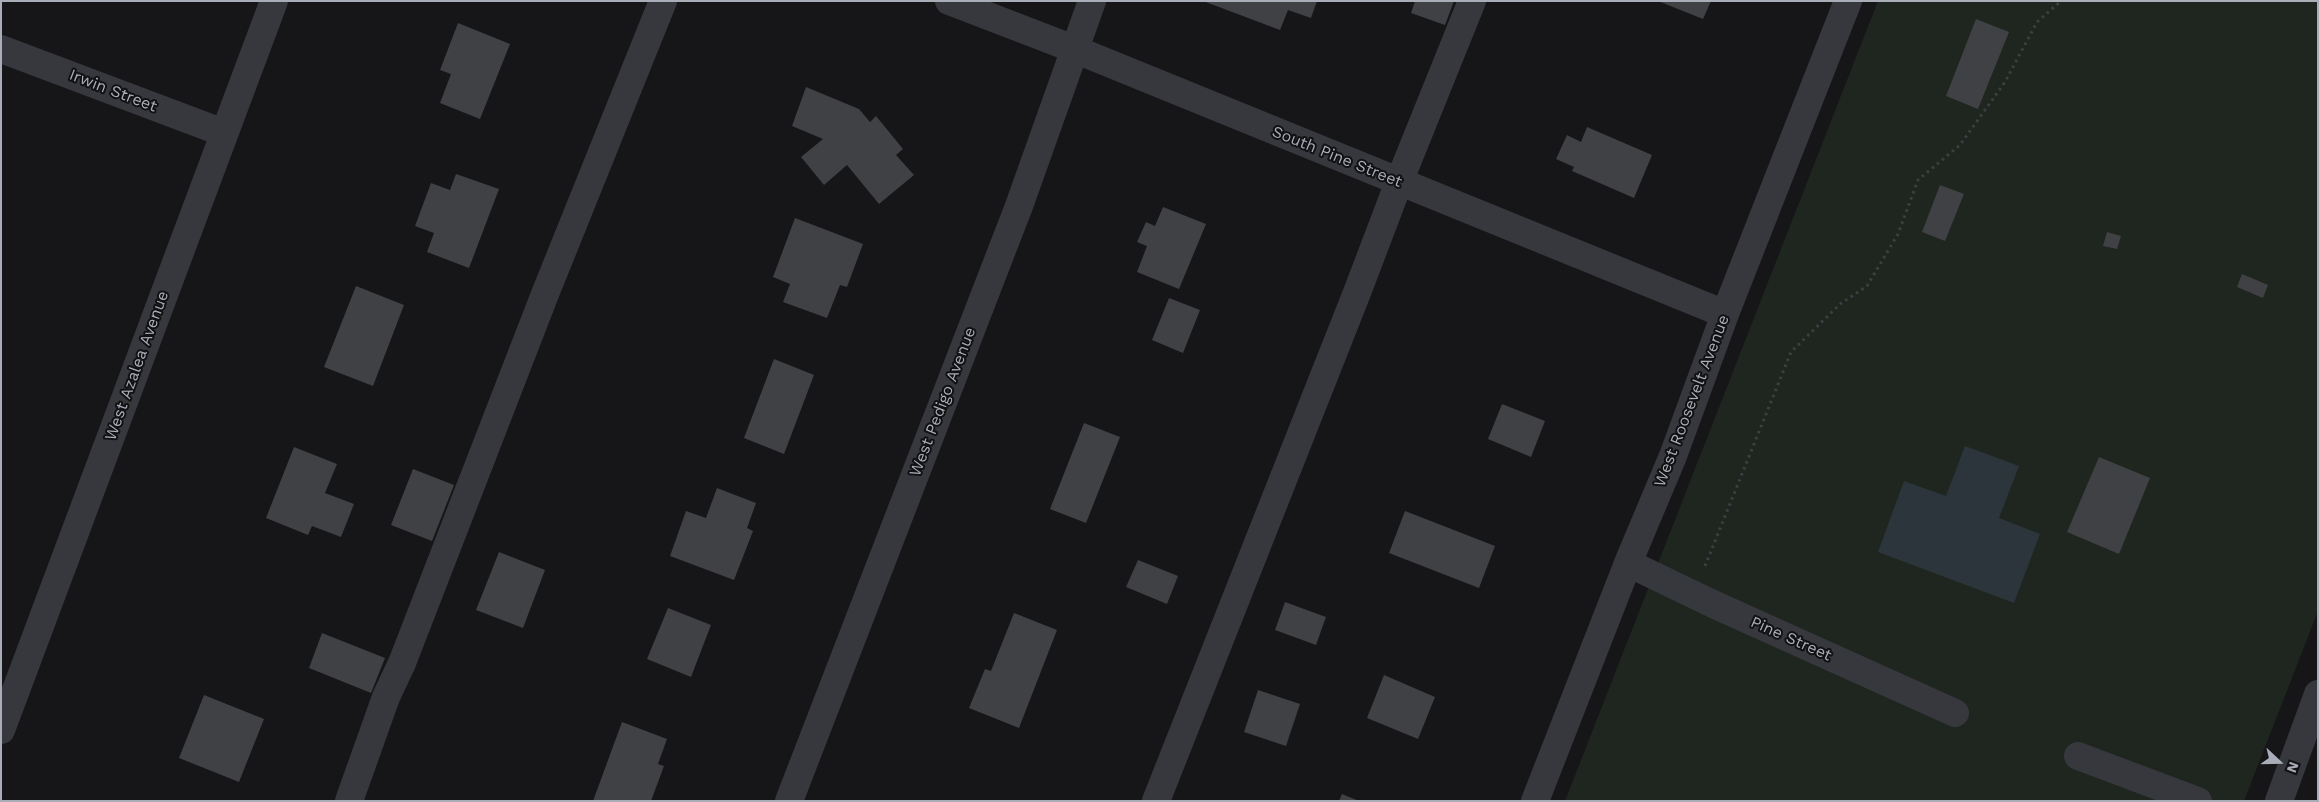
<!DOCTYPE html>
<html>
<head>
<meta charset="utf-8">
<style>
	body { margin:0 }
	#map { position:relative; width:2319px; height:802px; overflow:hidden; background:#161618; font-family:"Work Sans",sans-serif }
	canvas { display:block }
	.frame { position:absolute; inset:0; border:2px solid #a8adb8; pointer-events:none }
	.north { position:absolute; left:2254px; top:737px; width:50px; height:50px; -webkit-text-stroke:4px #111113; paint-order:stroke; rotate:111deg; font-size:14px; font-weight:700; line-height:20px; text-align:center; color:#a8adb8 }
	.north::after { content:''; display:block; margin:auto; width:18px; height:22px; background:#a8adb8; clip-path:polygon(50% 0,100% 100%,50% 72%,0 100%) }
</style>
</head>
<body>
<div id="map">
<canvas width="2319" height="802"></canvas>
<div class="frame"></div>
<div class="north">N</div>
</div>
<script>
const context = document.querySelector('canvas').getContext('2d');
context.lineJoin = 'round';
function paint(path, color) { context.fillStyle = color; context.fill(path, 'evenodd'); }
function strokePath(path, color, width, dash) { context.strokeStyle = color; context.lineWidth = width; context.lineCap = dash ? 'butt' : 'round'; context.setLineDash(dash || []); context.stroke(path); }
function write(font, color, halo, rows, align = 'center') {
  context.font = font + ' "Work Sans",sans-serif'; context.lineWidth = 4; context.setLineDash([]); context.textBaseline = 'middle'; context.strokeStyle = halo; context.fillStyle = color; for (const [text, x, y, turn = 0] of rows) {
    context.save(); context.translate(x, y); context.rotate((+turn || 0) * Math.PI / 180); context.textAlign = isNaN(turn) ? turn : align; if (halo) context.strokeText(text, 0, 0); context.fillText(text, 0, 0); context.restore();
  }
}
const green = new Path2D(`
	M1878,1h440v610l-74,190h-679z`);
const water = new Path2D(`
	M1965,446l54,20 -20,52 41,16 -26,69 -136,-51 26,-71 42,15z`);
const building = new Path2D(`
	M1203,1h114l-6,17 -23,-8 -8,20z
	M1415,1h39l-9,24 -34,-12z
	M1658,1h53l-8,18z
	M1976,19l33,13 -31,77 -32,-13z
	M458,23l52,21 -30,75 -40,-16 11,-29 -11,-4z
	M806,87l53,22 11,13 6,-6 27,33 -7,6 18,20 -35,29 -32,-39 -23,20 -23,-28 22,-18 -31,-13z
	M1587,127l65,28 -18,43 -62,-27 2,-4 -18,-8 11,-24 14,7z
	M456,174l43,15 -30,79 -42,-16 7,-19 -19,-7 16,-43 19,7z
	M1940,185l24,9 -19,47 -23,-9z
	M1163,207l43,17 -27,65 -42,-17 10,-26 -10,-4 9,-20 9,4z
	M795,218l68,26 -16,43 -7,-2 -13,33 -44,-16 7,-18 -17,-7z
	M2107,232l14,4 -4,13 -14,-3z
	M2242,274l26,11 -5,13 -26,-11z
	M356,286l48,19 -31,81 -49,-19z
	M1169,298l31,12 -17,43 -31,-13z
	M774,359l40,16 -30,79 -40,-16z
	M1502,404l43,17 -14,36 -43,-18z
	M1084,423l36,14 -34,86 -36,-14z
	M294,447l43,17 -12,29 29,11 -13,33 -29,-11 -4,9 -42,-17z
	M2099,457l51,21 -31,76 -52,-22z
	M413,469l41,16 -22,56 -41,-16z
	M717,488l39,15 -9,25 6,3 -19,49 -64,-24 16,-45 20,7z
	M1405,511l90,35 -16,42 -90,-35z
	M499,552l46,18 -22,58 -47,-18z
	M1138,560l40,16 -11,28 -41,-17z
	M1285,602l41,15 -10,28 -41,-15z
	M668,608l43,17 -20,52 -44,-18z
	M1014,613l43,17 -38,98 -50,-20 16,-39 6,2z
	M322,633l63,25 -14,35 -62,-25z
	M1384,675l51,22 -17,42 -51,-21z
	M1258,690l42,14 -14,42 -42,-14z
	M204,695l60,24 -25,63 -60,-24z
	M622,722l45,17 -9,25 6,2 -13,35h-58z
	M1342,794l17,7h-20z`);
const path = new Path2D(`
	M1705,566l86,-214 49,-48 27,-18 31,-52 20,-54 42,-35 45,-63 32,-60 24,-21`);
const minor = new Path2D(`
	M949,1l125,48 651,265
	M1,49l223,84
	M1628,563l85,41 242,109
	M1,730l273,-729
	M2078,756l120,45
	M349,801l37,-104 16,-34 143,-369 118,-293
	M789,801l230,-595 73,-205
	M1156,801l202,-511 41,-108 73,-181
	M1535,801l93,-238 45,-107 52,-142 123,-313
	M2279,801l39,-107`);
const streetNames = [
	["Irwin Street",113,91,21],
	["South Pine Street",1337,157,22],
	["West Azalea Avenue",137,366,-70],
	["West Roosevelt Avenue",1692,401,-69],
	["West Pedigo Avenue",943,402,-69],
	["Pine Street",1791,639,24]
];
paint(green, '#1e261f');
paint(water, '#2c353c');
paint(building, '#404145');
strokePath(path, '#3d3f44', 3, [2.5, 4]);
strokePath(minor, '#37383d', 28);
write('16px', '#a8adb8', '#111113', streetNames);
</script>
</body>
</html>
